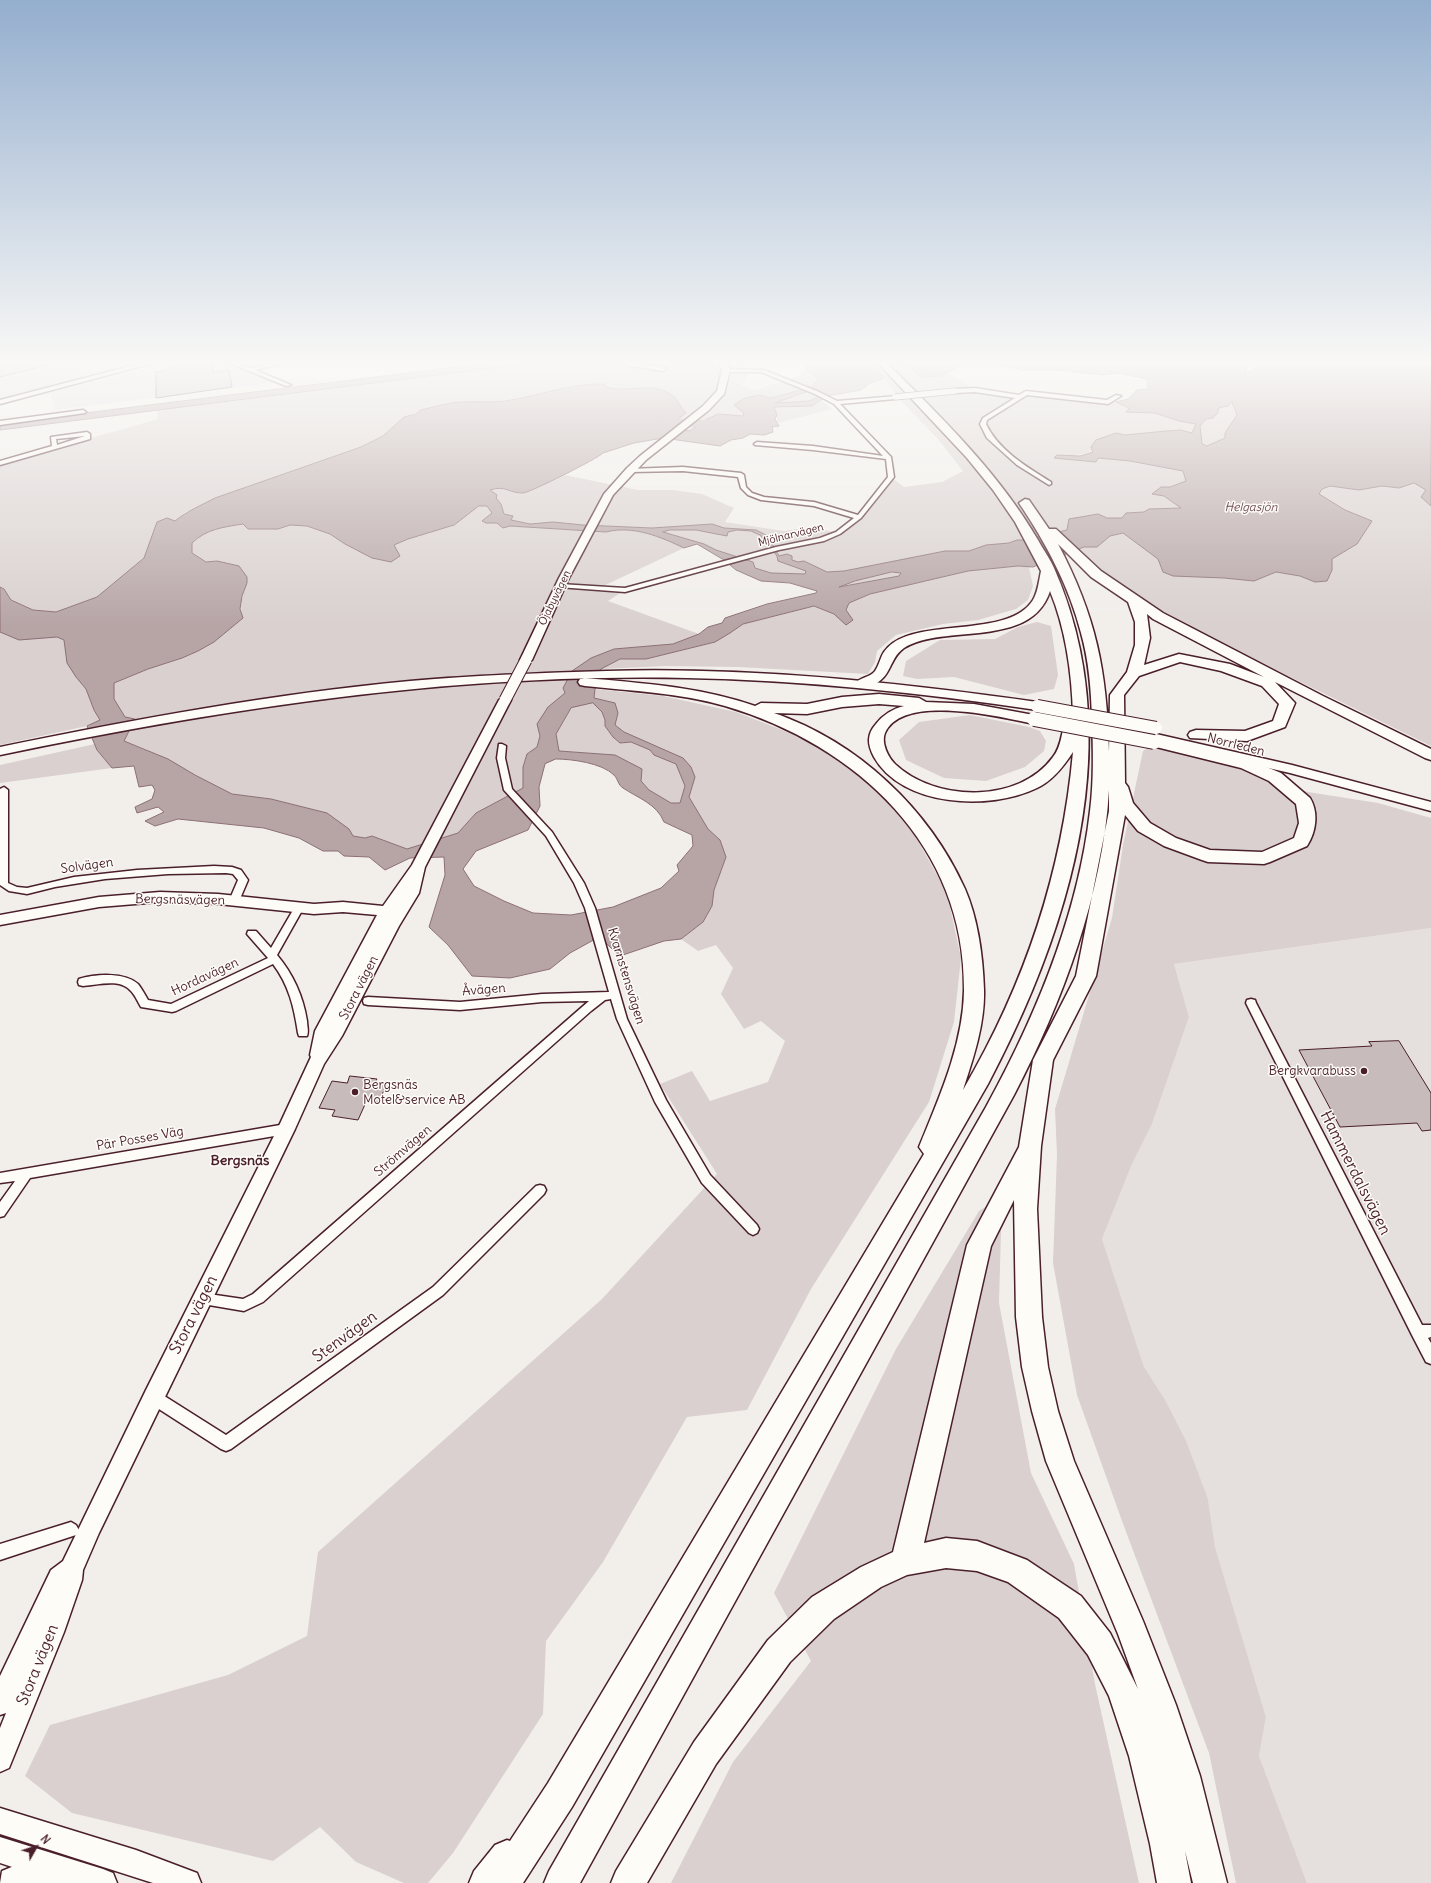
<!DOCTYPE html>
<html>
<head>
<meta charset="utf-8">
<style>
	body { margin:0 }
	#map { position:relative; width:1431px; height:1883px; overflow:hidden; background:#f2efeb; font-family:Delius,sans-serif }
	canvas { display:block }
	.north { position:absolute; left:16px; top:1827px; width:40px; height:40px; -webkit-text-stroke:3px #fdfcf7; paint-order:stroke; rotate:51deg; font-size:11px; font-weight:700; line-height:16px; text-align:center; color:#4a1f2b }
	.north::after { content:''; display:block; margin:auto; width:14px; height:18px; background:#4a1f2b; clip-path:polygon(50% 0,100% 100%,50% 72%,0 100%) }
</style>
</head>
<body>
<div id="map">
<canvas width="1431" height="1883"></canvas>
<div class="north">N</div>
</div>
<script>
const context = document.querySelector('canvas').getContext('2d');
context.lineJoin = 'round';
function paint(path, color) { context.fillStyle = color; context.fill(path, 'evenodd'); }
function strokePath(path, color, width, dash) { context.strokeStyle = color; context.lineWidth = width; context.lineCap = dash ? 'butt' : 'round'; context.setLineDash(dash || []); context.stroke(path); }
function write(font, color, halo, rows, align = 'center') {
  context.font = font + ' Delius,sans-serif'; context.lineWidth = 3; context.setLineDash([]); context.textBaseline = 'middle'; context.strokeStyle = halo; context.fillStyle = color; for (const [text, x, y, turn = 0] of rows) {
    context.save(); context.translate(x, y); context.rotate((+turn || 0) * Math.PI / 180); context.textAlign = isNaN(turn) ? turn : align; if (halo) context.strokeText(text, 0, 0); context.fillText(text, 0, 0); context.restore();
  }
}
const built = new Path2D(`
	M0,362h153l-153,40z
	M171,362h55l53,20 -224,28 -5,-17z
	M1431,928v955h-124l-48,-127 7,-39 -51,-170 -7,-48 -44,-101 -20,-31 -42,-128 30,-75 20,-40 37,-107 -15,-53z`);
const green = new Path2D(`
	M540,362h203l8,11 -10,12 14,5 44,-14 7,-7 12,10 -6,8 -41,11 -6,-2 -24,14 4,3 -2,3 -25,-2 -11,5 -17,12 -15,-2 -2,-7 13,-9 -13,-17 -28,-8 -33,1 -6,-2 -1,-3h-12l-24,3 -36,9 -38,6h-35l-18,2 -38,13 -21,19 -22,11 -146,51 -15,9 -14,5 -36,30 -6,16 -47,39 -41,15 -23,-2 -22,-10 -7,-11 -4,-2v-123l158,-45 -1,-8z
	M869,362h36l16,15 21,-1 6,-3 27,17 44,7 7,-4 90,9 13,6 -3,3c9,3 17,0 26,1 15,3 29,10 44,12l-4,9 -11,-3 -15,1 -41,4 -9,-2c-24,20 -27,23 -59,22l-2,3 41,4 2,-4 32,3 53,10 3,10 -16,6h-9l-8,7 11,2 18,12 -33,1 -4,3 -19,1 -4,5h-15l-9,-4 -29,5 -2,11 -42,10h-8l-8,3 -23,2 -17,6h-24l-101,20 -17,1 -23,-11 -6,1 -19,-6 -11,-20 -12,-6 -32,-2 -12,-4 -60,4 -69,-3 -30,-3 -23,2 -19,-4 2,-4 -9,-2 -3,-10 -12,-14 11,-3 14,5 10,1 11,-6 30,-12 73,15h35l29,4 32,14 -9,14 59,9 26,-4 28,6 21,-16 32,-40 13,10 38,-5 21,-11 -25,-32 -38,-39 -16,-22z
	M815,389l10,5 -16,7 -36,2z
	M822,401l10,8 -54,14 -4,-16 38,-1z
	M1232,401l5,14 -12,18v5l-18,8 -5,-2 -2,-18 6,-7 7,-1 4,-4 2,-6h5z
	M1414,483l13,7 -5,7 9,9v240l-206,-101 -75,-41 -52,-36 -21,-18 7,-3h13l13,-11 13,-3 35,26 5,13 91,9 22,-9 24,4 15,6 17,-12v-11l25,-15 15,-23 -27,-11 -27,-16 4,-5 8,-3 29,4 23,-4 17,2z
	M479,506h8l5,7 -10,9 4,1 11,-1 6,6 7,-2 96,6c27,-7 55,5 78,16l-85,40 26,2 -17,11 91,33 -26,10 -59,5 -23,9 -19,13 -9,17 2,5 -17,14 -11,40 -10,7 -4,13v21l-47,25 -18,20 -51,16 -35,-13 -7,2 -12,-2 -82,-37 -39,-5 -87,-45 -21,-8 11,-22 -10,-1 -11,-19v-16l34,-14 34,-11 16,-7 16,-9 29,-24c-4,-12 -1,-22 4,-35l-30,-22 -11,1 -14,-9v-10l9,-8 20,-8 22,-3 35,5 12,-4 17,1 23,8 27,17 37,-6 14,-6 46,-14z
	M670,530h26l31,6 1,-4 9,-2 14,1 9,4 17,21 1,5 28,10 -1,4 -34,-2 -16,-5 -2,-6 -37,-12 -12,-6 -42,-12z
	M1018,566l11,1 4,19 -5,14 -12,9 -38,11 -35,4 -47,11 -19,16 -2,11 -7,12 -130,-7 -72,-1 -65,3 19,-10h26l69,-17 15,-9 13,-9 47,-13 24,-5 20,8 12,-4 3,-7 21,-9 98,-23z
	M892,572l9,1 -2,3 -62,11 18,-6z
	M1037,622l14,4 7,49 -4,14 -30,6 -70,-18 -37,2 -14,-3 3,-15 34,-21 55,-1 23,-12z
	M0,632l9,4 48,1 7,3 1,7 11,30 10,12 8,21 6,10 -13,6 -87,19z
	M595,689l68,7 73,16 72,28 57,39 43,44 39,70 14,65 -7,64 -25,80 -118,187 -64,121 -60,7 -84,145 -57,79 -3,73 -90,139 -25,30h-24l-48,-21 -36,-35 -47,34 -201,-48 -47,-37 25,-51 178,-50 79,-39 11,-84 284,-253 115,-125 -57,-90 32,-13 18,30 58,-19 17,-41 -24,-20 -17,8 -23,-35 12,-26 -17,-23 -18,6 -17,-12 22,-17 9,-16 2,-16 12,-33 -6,-17 -12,-11 -19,-32 6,-19 -4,-11 -67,-35 -9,-7 3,-12 -24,-15z
	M593,703l9,9 3,8v6l8,11 7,6 11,-1 19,8 4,5 22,9 9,22 -5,17h-9l-22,-13 -34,-35 -56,-4 -3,-17 15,-26z
	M970,715l59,12 11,4 6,10 -2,10 -19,16 -39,14 -42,-3 -38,-18 -7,-20 20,-18z
	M95,744l2,6 15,18 -112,15v-18z
	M1152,745l55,13 101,34 70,11 53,15v110l-257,36 15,53 -37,107 -20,40 -30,75 42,128 20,31 22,43 22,58 7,48 51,170 -7,39 48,127h-71l-27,-130 -87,-232 -45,-126 -24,-132 4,-108 -2,-46 57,-191 11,-73 20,-94z
	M1002,1196l-3,107 32,170 43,91 21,120 44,199h-468l62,-121 78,-101 -37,-68 122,-244 83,-138z`);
const water = new Path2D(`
	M496,362h44l-540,68v-6z
	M806,362h63l15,16 -14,5 -9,7 -34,6 -15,10 -38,1 3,8 -2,4 4,7 -7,1 1,5 -9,3 -14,-1 -7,4 -12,2 -11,6 -57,-8 -29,5 -31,10c-4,5 -74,40 -80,40 -15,0 -17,-8 -33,-3l7,5 -1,3 5,6 3,10 9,2 -2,4 19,4 23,-2 30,3 69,3 60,-4 12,4 32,2 12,6 11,20 8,-2 5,2v4l6,2 6,-1 23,11 17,-1 101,-20h24l17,-6 23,-2 8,-3h8l42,-10 2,-11 29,-5 9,4h15l4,-5 18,-1 5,-3 32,-1 -17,-12 -12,-2 9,-7h9l16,-6 -3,-10 -53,-10 -32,-3 -2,4 -42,-4 3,-3 23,1 13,-4 -2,-5 5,-7 20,-7 9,2 41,-4 15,-1 11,3 4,-9 -17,-3 -24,-8 -29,-1 3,-4 -13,-6 12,-3 9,-9 11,-1v-10l-31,-6 -14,2 -43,-5h-37l-37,-8h263v3l-5,10 12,-8 5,-5h170v144l-10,-9 5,-7 -12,-7 -15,5 -17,-2 -23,4 -29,-4 -8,3 -3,5 26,16 27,11 -15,23 -25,15v11l-5,11 -12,1 -15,-6 -24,-4 -22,9 -30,-3 -51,-2 -10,-4 -5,-13 -35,-26 -13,3 -13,11h-13l-51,20 -15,-1 -50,5 -98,23 -21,9 -3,7 7,10 -7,5 -12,-11 -20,-8 -71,18 -13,9 -15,9 -69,17h-26l-19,10 -6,20 -1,9 21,5 3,10 -3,12 9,7 59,26 8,9 4,10 -6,20 19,32 12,11 6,17 -12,33 -2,16 -9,16 -22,17 -17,2 -44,15 -21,-19 -29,16 -20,16 -40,9 -38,-2 -24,-31 -19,-18 16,-52 -1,-18 -34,1 -25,12 -16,-13 -25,-1 -6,-5h-15l-24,-13 -35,-10 -86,-9 -23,7 -10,-5 19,-9 -6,-5 -21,6 -2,-6 17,-8 3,-9 -3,-5 -13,2 -5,-21 -22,2 -15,-18 -10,-24 13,-6 -6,-10 -8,-21 -10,-12 -9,-14 -3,-23 -7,-3 -38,3 -19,-8v-45l4,2 7,11 22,10 23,2 41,-15 47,-39 13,-36 10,-4 8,3c12,-10 27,-16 40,-23l146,-51 22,-11 21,-19 12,-3 5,-4c13,-3 25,-7 39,-8 15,-1 30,1 45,-1 34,-5 66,-18 100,-17l1,3c21,7 48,-7 67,9 5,4 8,12 13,17l-12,9 1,7 15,2 17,-12 11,-5 25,2 1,-3 -10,-8 11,-7 14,-3 12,3 41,-11 6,-8 -12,-10zM815,389l10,5 -16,7 -34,2zM1232,402l5,13 -12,18v5l-18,8 -5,-2 -2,-18 6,-7 7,-1 4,-4 2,-6 9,-2zM479,506h8l5,7 -10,8 4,2h11l6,5 7,-2 96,6c27,-7 55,5 78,16l13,-4 27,16 12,10 25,11 29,2 27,8 -1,2 -49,11 -42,14 -3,5 -14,4 -9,7 -26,10 -59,5 -23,9 -19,13 -9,17 2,5 -17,14 -11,17 3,12 -3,11 -10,7 -4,13v21l-47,25 -18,20 -51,16 -35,-13 -7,2 -12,-2 -4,-7 -22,-16 -56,-14 -39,-5 -37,-19 -27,-16 -44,-18 11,-22 -10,-2 -11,-18v-16l34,-14 34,-11 16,-7 16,-9 29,-24 -3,-9 2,-13 5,-13v-6l-8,-11 -22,-5 -11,1 -14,-9v-10c14,-14 32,-16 51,-19l5,5h30l12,-4 17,1 23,8 15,10 27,14 19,4 9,-6 -6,-11 14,-6 46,-14zM670,530h26l31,6 1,-4 9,-2 14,1 9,4 17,21 1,5 28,10 -1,3 -34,-1 -16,-5 -2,-6 -37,-12 -12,-6 -41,-12zM892,572l9,1 -2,3 -60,11 16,-6zM593,703l9,9 3,8v6l8,11 7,6 11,-1 19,8 4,5 22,9 9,22 -5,17h-9l-22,-13 -8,-9 1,-12 -27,-14 -56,-4 -3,-17 15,-26zM556,759c16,0 46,4 58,16 4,4 4,10 9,13 15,10 34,16 41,34l28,13 1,11 -16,19 2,6 -18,17 -48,19 -42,8 -38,-2 -29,-12 -30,-15 -11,-17 13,-18 52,-21 12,-24 -1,-19 6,-23z
	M905,362h61l-24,14 -21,1z`);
const river = new Path2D(`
	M644,417l79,4 6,-2 6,4 -2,3 -8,3 -85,-5 -2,-3 2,-3z`);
const building = new Path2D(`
	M0,362h47v3l-47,12z
	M212,362l1,10 16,-2 3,17 -76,11v-26l12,-2v-3l14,-1v-2z
	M1399,1041l32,52v37l-9,1 -5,-8 -77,4 -41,-77 73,-4 -3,-4z
	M350,1076l27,3 -2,3 12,1 -8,19 -12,-2 -9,20 -26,-4 3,-6 -16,-2 13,-27 15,2z`);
const street = new Path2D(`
	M227,362h5l18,6 35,-6v1l-30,7 36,15 -5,1z
	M627,362l36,5 3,2 -3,2 -38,-6z
	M724,369l40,1 55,22 18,9 60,-5v2l-2,1 -55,5 51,53 3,20 -33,41 -21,16 -16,7 -45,9 -154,42 -67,-5 -1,-1 3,-2 65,4 151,-41 44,-9 16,-6 18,-14 -40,-12 -53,-6 -13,-5 -7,-7 -3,-11 -55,-6 -53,1 -3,-2 1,-1 55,-2 58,6 3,2 2,12 6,6 12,4 50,5 44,13 30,-38 -2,-18 -73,-9 -58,-5 -1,-1 3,-2 56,4 70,10 -49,-52 -19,-10 -54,-22h-35z
	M975,388l44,7 7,-4 81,9 9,-5 5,1 -13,8 -81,-9 -40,25 -1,4c12,26 41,43 65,58v2l-2,1 -32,-20 -30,-27 -7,-14 3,-6 32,-20 -40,-6 -20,1 -3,-2 3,-2z
	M83,410l3,2 -1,1 -85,12v-4z
	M87,432l3,2v5l-90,26v-4l52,-15 -1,-9zM85,436l-28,9 -1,-6z
	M499,744h3l4,2 -1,12 7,31 40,43 32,51 11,25 32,111 39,81 44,75 47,50 2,4 -2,4 -4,2 -4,-2 -47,-50 -47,-81 -38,-83 -6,-20 -6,1 -14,11 -328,291 -19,9 -47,-8 -2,-4 2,-4 5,-2 41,6 10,-5 336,-293 -47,1 -82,8 -92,-5 -4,-1 -1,-3 1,-3 4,-1 92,5 82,-8 67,-2 -24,-84 -11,-25 -28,-47 -42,-46 -7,-32z
	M4,787l4,3v93l9,4 10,1 47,-11 63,-7 77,-4 18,1 9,3 7,10 -9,21 -5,3 -5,-3 9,-21 -5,-6 -7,-1 -58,1 -63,5 -50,8 -28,7 -18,-3 -9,-6v-96z
	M299,904l5,3 -27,48c16,19 26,41 30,66 0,5 2,10 0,15h-8l-1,-3c-4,-26 -9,-48 -25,-69l-97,47 -4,1 -31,-5c-3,-5 -6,-12 -10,-16 -11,-13 -33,-6 -48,-5l-4,-1 -1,-3 1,-3c16,-5 46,-7 59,5 4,5 7,11 10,16l23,4 97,-46 -21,-24 1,-3h8l15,17 25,-43z
	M1251,999l4,1 1,3 166,322h9v12l-3,1 3,5v21l-5,-2 -13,-25 -167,-334 1,-3z
	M286,1124l4,2 2,3 -2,3 -4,2 -256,44 -26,38 -4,1v-15l15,-21 -15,2v-10z
	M540,1185l4,1 2,4 -2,4 -101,101 -212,154 -5,2 -5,-2 -73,-47 -2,-5 2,-5 5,-2 5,2 68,43 207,-148 103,-101z
	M71,1522l5,3 3,5 -3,5 -76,25v-16z`);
const secondary = new Path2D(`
	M146,362h11l-157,42v-4z
	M719,362h7l4,8 -6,24 -15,16 -63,50 -33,35 -44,83 -37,82 -6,3 -4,-1 -2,-2 39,-82 45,-84 23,-26 13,-12 63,-50 14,-15 5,-21z
	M505,696l6,4 -86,167 -6,26 -20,33 -57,110 -18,28 -29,65 -196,404 -16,37 -1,10 -18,52 -55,136 -9,4v-44l6,-15 -6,2v-39l51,-106 12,-9 83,-171 132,-262 33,-71 -1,-2 5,-24 62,-116 -34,-3 -29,2 -96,-10 -58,-2 -61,5 -99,18v-10l99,-18 61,-5 58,2 96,10 29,-2 40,4 29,-41 87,-165z
	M0,1808l136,42 61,23 4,10h-48l-153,-49z
	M0,1837l103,32 10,4 4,10h-56l-61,-20z`);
const primary = new Path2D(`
	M607,671c144,-4 287,11 430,31l5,1 1,3 -1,3 -5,1c-116,-17 -233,-30 -350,-32 -232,-5 -461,30 -687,77v-8c135,-28 272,-53 410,-66 66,-6 131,-8 197,-10z
	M1143,731l149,34 139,37v9l-141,-38 -152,-35 -2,-3 2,-3z`);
const highway = new Path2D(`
	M877,362h9c55,55 112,110 152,178 5,9 12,19 16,28 75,170 17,359 -66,516l-416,723 -49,76h-54l5,-12 21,-26 12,-5 3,1 38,-58 376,-629 -5,-7c20,-49 44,-102 45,-156 2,-145 -107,-246 -239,-285 -45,-13 -93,-15 -140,-20l-5,-1 -2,-3 2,-3 5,-1c57,5 115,9 170,28l6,-3 46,1 35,-7 37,-3 40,4 7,4 48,2 65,12 3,3 -3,3 -5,2c-32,-7 -132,-31 -149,9 -4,10 3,24 10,31 40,38 124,40 158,-7 9,-11 8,-25 13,-37l3,-3 4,-1c-1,-42 -7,-86 -23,-125 -19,59 -106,32 -146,57 -16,11 -11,29 -33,38 -5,2 -9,3 -14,1l-2,-3c4,-7 15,-6 20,-13 7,-10 4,-18 18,-28 34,-24 117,-6 140,-43 5,-8 6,-20 8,-29l-26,-49 -22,-32 -26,-32zM879,704l25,2c-12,3 -21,9 -28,18 -9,10 -9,20 -2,33 28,50 116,54 163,31 15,-7 27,-22 36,-36 -11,122 -48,232 -110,338 10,-31 22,-66 21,-100 -1,-33 -6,-71 -19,-101 -36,-80 -107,-147 -191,-176l33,1 35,-7z
	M1025,499l4,1 20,29h7l45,42 62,42 160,83 108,53v11l-6,-2 -150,-76 20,21 -10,24 -38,14 -57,-3 -2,-3 2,-3 6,-2 49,1 28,-10 6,-17 -17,-18 -41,-15 -41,-9 -41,14 -15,19 1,88 3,4 5,16 17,20 26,15 34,12 52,2 32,-14 5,-15 -3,-19 -27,-23 -28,-13 -93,-23 -2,-3 2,-3 6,-2 98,24 29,12 29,25c9,15 6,34 -3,48l-37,16 -6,2 -56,-2 -6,-2 -38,-14 -26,-15 -13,-16 -29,161 -43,84 -12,86 -4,63 5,108 6,50 10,44 16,50 69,160 33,84 24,71 27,107h-34l-8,-32 6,32h-34l-7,-39 -21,-88 -20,-60 -21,-41 -29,-37 -51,-36 -31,-11 -31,-3 -39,7 -26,12 -47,32 -44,43 -74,102 -69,119h-36l5,-12 78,-129 74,-102 44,-43 49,-30 32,-15 74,-307 52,-98 14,-87 43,-84 33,-165v-21c-6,104 -47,213 -95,305l-434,788h-36l5,-12 437,-764c50,-91 92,-192 104,-296 4,-31 3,-62 2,-93 -1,-29 -3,-57 -11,-85 -12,-47 -35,-90 -62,-130zM1058,544l33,33 37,25 7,20v23l-8,27 -17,23 -1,57c-2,-81 -13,-136 -51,-208zM1147,614l6,5 111,58 -34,-13 -51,-10 -35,11 6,-27zM1014,1200l2,117 6,50 10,44 14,50 72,173 20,55 -28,-56 -29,-37 -54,-36 -50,-19 -31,-3 -22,5 67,-297z
	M42,1863l19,3 12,5 5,12h-78l2,-12 12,-5z`);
const streetBridge = new Path2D(`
	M895,397l60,-6`);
const secondaryBridge = new Path2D(`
	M505,700l21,-40`);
const primaryBridge = new Path2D(`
	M1037,706l119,22`);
const highwayBridge = new Path2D(`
	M1034,719l120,23`);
const markers = [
	[1364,1071,4,"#4a1f2b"],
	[355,1092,4,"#4a1f2b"]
];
const farStreetnames = [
	["Mjölnarvägen",791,535,-14],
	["Öjabyvägen",555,598,-64]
];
const farWaternames = [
	["Helgasjön",1251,508]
];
const streetNames = [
	["Norrleden",1236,745,14],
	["Solvägen",87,866,-8],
	["Bergsnäsvägen",180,900,1],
	["Kvarnstensvägen",626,976,73],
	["Hordavägen",205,977,-25],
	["Stora vägen",359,988,-63],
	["Åvägen",484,990,-5],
	["Pär Posses Väg",140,1139,-10],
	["Strömvägen",403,1151,-41]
];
const poiNames = [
	["Bergkvarabuss",1356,1071],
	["Bergsnäs",363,1085,"left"],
	["Motel&service AB",363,1100,"left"]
];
const neighbourhoodNames = [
	["Bergsnäs",240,1161]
];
const nearStreetnames = [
	["Hammerdalsvägen",1355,1173,63],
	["Stora vägen",194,1315,-63],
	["Stenvägen",345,1337,-36],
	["Stora vägen",38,1665,-68]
];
paint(built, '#e5dfdd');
paint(green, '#d9d0cf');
paint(water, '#b7a5a6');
strokePath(water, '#8b6f75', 1);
paint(river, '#b7a5a6');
paint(building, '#c8bbbb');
strokePath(building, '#4a1f2b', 1);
strokePath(street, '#4a1f2b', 3);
strokePath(secondary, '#4a1f2b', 3);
strokePath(primary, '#4a1f2b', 3);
strokePath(highway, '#4a1f2b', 3);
paint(street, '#fdfcf7');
paint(secondary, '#fdfcf7');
paint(primary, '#fdfcf7');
paint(highway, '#fdfcf7');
strokePath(streetBridge, '#4a1f2b', 7, []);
strokePath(secondaryBridge, '#4a1f2b', 13, []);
strokePath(primaryBridge, '#4a1f2b', 14, []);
strokePath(highwayBridge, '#4a1f2b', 16, []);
strokePath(streetBridge, '#fdfcf7', 5.5);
strokePath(secondaryBridge, '#fdfcf7', 11);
strokePath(primaryBridge, '#fdfcf7', 12);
strokePath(highwayBridge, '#fdfcf7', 14);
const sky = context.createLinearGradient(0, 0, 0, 625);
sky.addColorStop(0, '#94aece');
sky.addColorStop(0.58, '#f9f8f6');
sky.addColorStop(1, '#f9f8f600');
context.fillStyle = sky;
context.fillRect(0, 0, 1431, 625);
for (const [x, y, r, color] of markers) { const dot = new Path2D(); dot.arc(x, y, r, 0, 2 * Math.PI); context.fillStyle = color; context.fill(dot); strokePath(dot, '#fdfcf7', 1.5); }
write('11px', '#4a1f2b', '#fdfcf7', farStreetnames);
write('italic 12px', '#704e56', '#fdfcf7', farWaternames);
write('13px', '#4a1f2b', '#fdfcf7', streetNames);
write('13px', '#4a1f2b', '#fdfcf7', poiNames, 'right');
write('bold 14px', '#4a1f2b', '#fdfcf7', neighbourhoodNames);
write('16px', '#4a1f2b', '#fdfcf7', nearStreetnames);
</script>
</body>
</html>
